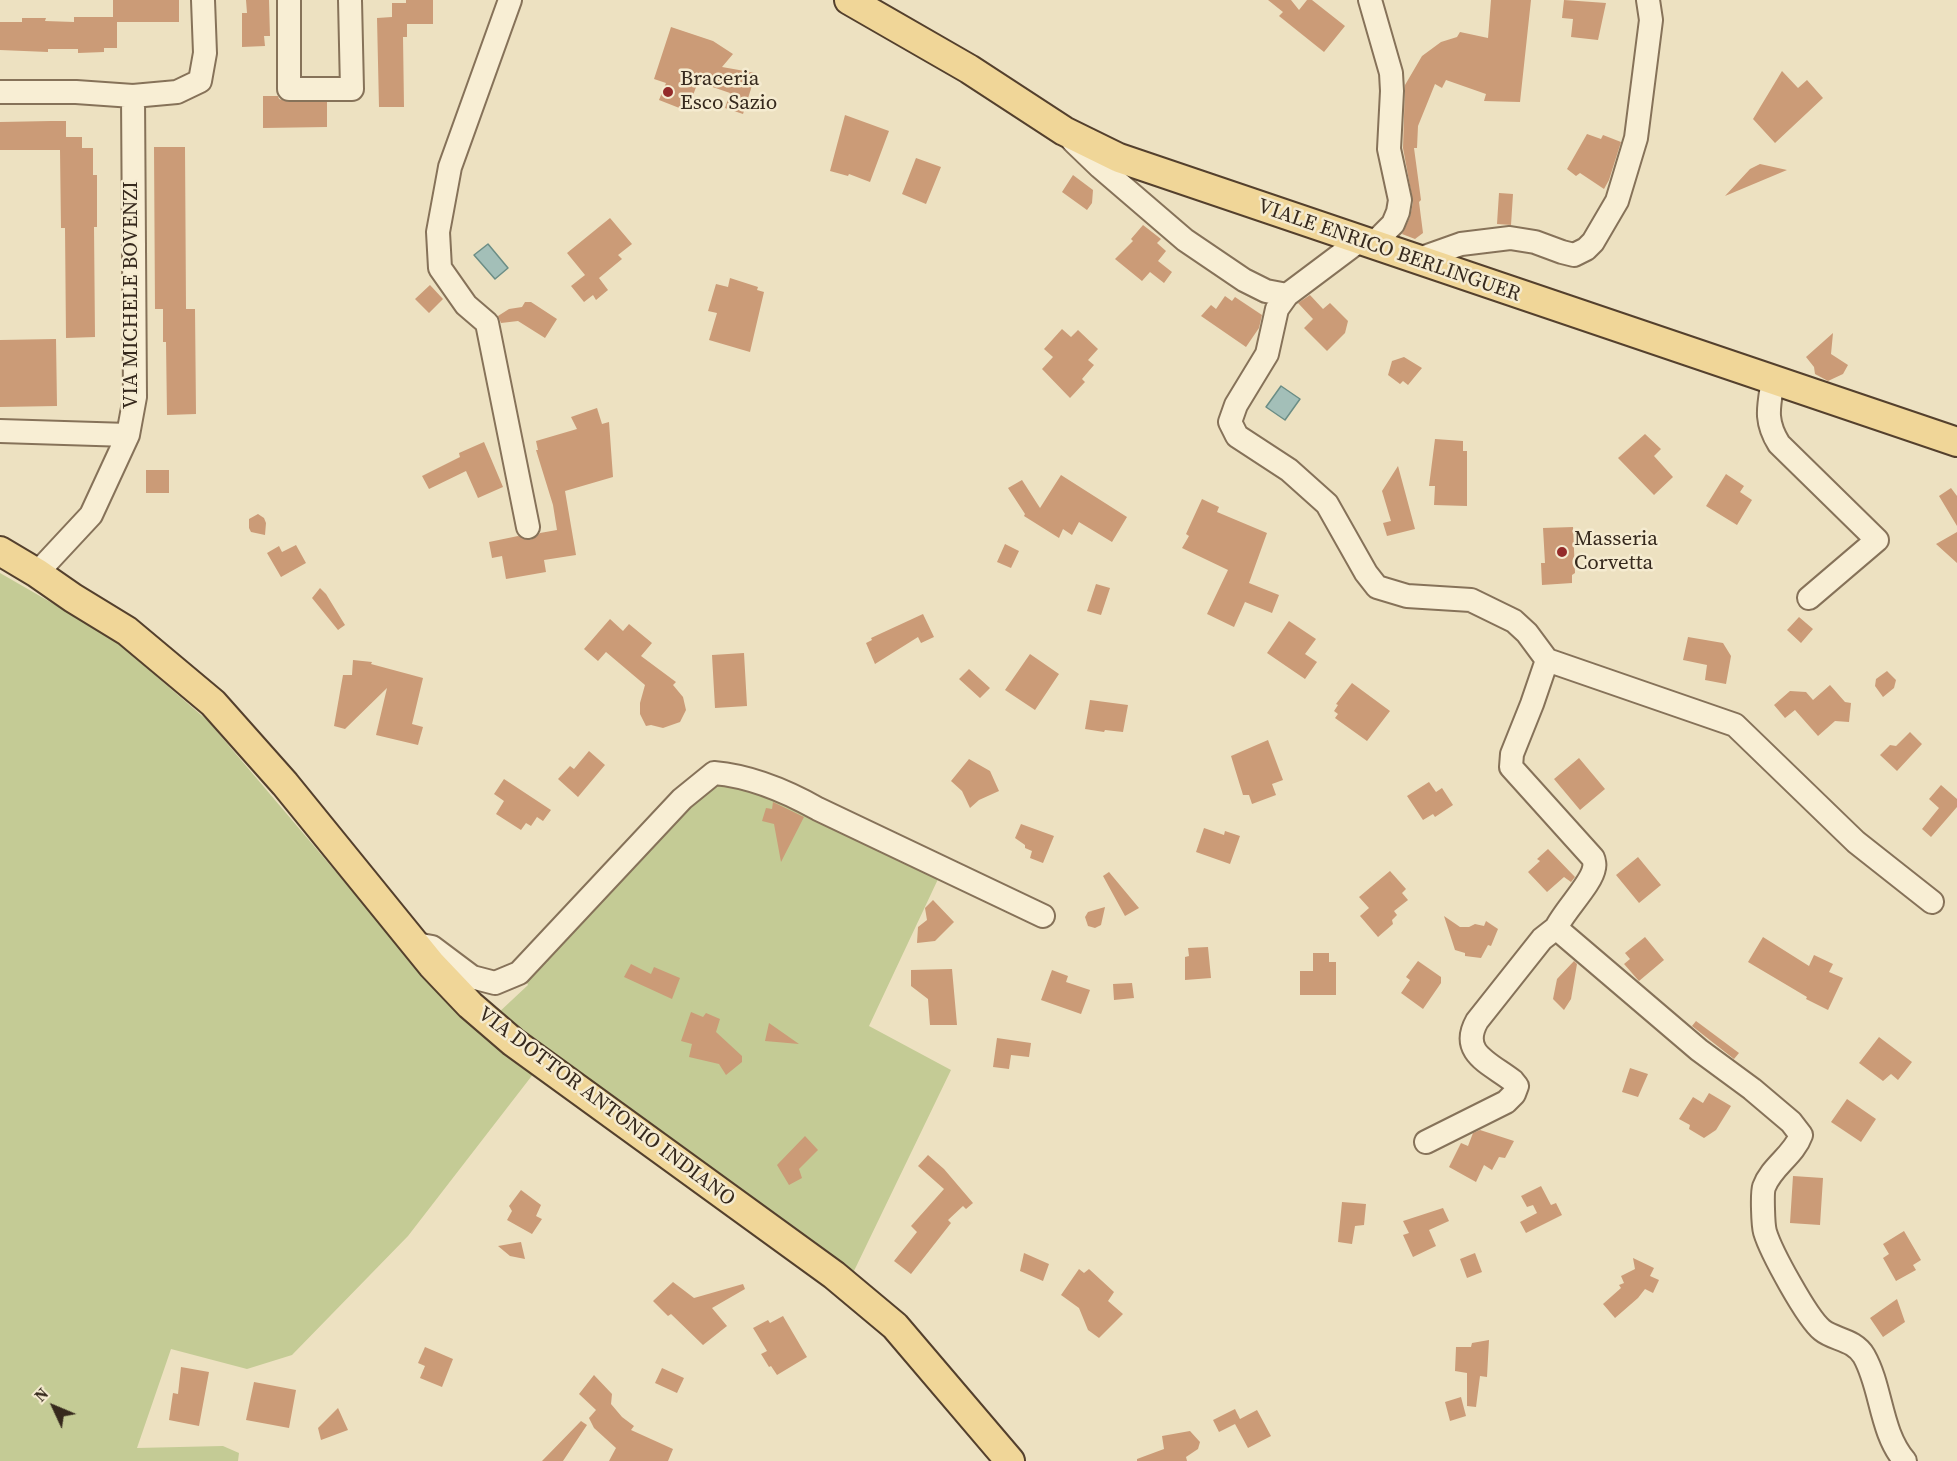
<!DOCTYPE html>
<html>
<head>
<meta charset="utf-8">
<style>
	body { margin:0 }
	#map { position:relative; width:1957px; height:1461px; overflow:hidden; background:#ede1c1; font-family:"Source Serif 4",serif }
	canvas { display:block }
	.north { position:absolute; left:24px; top:1377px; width:60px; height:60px; -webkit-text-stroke:4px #f5ebd0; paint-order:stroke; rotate:314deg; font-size:16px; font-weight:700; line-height:24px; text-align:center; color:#36291d }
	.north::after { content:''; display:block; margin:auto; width:21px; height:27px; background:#36291d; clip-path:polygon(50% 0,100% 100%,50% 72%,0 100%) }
</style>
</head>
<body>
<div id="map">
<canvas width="1957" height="1461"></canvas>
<div class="north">N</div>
</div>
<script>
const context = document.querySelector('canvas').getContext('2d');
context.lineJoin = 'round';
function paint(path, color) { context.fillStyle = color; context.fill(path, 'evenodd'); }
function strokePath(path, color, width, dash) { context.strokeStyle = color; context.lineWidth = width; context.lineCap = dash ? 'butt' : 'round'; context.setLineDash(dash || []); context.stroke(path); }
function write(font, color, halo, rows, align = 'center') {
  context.font = font + ' "Source Serif 4",serif'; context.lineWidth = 5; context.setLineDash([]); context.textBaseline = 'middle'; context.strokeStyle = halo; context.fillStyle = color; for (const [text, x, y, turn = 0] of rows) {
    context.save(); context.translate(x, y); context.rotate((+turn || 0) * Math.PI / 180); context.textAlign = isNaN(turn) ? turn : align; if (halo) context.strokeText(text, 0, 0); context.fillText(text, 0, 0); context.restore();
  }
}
const green = new Path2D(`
	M0,573l111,64 97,84 239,282 87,70 -126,163 -116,119 -45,14 -76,-20 -34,99 86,-2 16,7 -1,8h-238z
	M709,777l31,6 199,94 -70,149 82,44 -98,203 -357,-258 32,-30 -4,-9z`);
const water = new Path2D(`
	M488,244l20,24 -13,11 -21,-24z
	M1281,386l19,13 -15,21 -19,-13z`);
const building = new Path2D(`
	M113,0h66v22h-62v26h-13v4l-26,1v-4h-30v3l-48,-2v-28h22v-4h24l-1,3 29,1v-5h39z
	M246,0h23l1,36h-6l1,10 -23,1v-34h5z
	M406,0h27v24h-26v13h-4l1,70h-25l-2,-89 15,-1v-14h14z
	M1268,0h23l8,10 8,-10h5l33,26 -21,26 -45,-36 4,-4z
	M1491,0h40l-11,102 -36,-1 2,-7 -40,-14 -4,8 -7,-4 -17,42 -1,22h-3l7,52 -2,2 4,31 -8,6 -13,-5 8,-17 3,-15 -10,-54 2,-63 17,-29 19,-14 16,-5 3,-5 28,6z
	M1564,0l42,3 -8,37 -27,-3 2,-18 -11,-1z
	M671,27l42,14 20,13 -11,13 34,6 -13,41 -18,-6 5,-15 -32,-11 -11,29 -28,-11 7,-17 -12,-4z
	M1782,71l16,17 9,-8 16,18 -48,45 -22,-24z
	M263,96h15l1,3 10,3h38v25l-64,1z
	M845,115l44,16 -19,51 -21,-8 -1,2 -18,-5z
	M51,121h15v16h16v11h11v27h4v52h-3l1,110 -29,1 -1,-110h-4l-1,-78h-60v-28z
	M1587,134l14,5 2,-4 18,7 -12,38 -5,9 -24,-16 -4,3 -9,-7z
	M154,147h31l1,162h9l1,105 -29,1 -1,-73h-3v-33h-8z
	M916,158l25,9 -15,37 -24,-10z
	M1760,164l27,6 -62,26 25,-27z
	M1073,175l20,15 -1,13 -5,7 -25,-18z
	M1499,193l14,1 -2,31 -14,-1z
	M610,218l22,26 -14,11 4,4 -23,19 9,12 -12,10 -3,-5 -9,7 -13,-16 14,-11 -18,-22z
	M1143,225l18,14 -4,4 9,8 -8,10 14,11 -8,11 -14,-11 -8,9 -27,-22 18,-18 -2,-2z
	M730,278l28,9 -1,3 7,2 -14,60 -41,-12 8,-27 -9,-2 8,-27 12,3z
	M430,285l13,14 -14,14 -14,-14z
	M1310,295l13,14 7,-6 18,18 -3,12 -18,18 -23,-23 9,-9 -15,-16z
	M1225,296l7,5 3,-4 27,18 -3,13 -13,19 -45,-31 10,-11 5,4z
	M525,302h6l26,17 -12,19 -27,-17 -17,2 -3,-7 11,-7 13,-2z
	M1062,329l9,8 7,-7 20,19 -10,11 6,5 -12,14 3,3 -15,16 -28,-29 11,-12 -9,-8z
	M1833,333l-2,21 17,11 -5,9 -15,7 -13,-7 -1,-7 -8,-10z
	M56,339l1,67 -57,1v-67z
	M1404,357l18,11 -14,17 -5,-4 -3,3 -12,-9 4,-14z
	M597,408l5,16 7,-2 4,55 -48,14 11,64 -32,5 2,12 -40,7 -4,-23 -10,2 -3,-16 29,-6 12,4 6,-3 4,-4 17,-3 -4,-25 -17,-55h2l-2,-9 41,-12 -6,-12z
	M1645,434l16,15 -7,7 19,21 -19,18 -36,-37z
	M1435,439l28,2v10h4v55l-33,-1 1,-19h-6z
	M484,442l19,45 -25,11 -12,-27 -37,18 -7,-13 38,-19 -1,-4z
	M1398,466l17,63 -28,7 -4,-13 8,-2 -9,-30z
	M146,470h23v23h-23z
	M1726,474l18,12 -4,6 12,8 -15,25 -31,-19z
	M1061,475l66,42 -15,25 -33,-20 -7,13 -9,-6 -4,9 -35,-22 1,-2 -17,-26 14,-8 18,28z
	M1951,488l6,8v30l-18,-30z
	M1202,499l17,8 -2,5 50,21 -18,50 30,12 -7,18 -27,-11 -11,25 -27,-13 21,-44 -46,-22 7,-12 -3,-2z
	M258,514l6,4 2,5 -1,12 -14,-3 -2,-4v-9z
	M1573,527l2,46 -3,2v8l-30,2 -1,-22h4l-2,-35z
	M1957,532v31l-21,-19z
	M1005,544l14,7 -8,17 -14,-6z
	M296,545l10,18 -25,14 -14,-24 12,-7 3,6z
	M1096,584l14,4 -9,27 -14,-4z
	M320,588l6,6 19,31 -7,5 -26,-32z
	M923,614l11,23 -13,6 -3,-6 -43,27 -9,-21 6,-3 -1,-2z
	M1799,617l14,12 -12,14 -14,-13z
	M610,619l13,12 6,-7 23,19 -11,13 35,26 -3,3 10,12 3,13 -6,12 -17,6 -12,-3 -5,1 -6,-12v-11l5,-18 -39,-33 -8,9 -14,-12z
	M1289,621l27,18 -11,15 12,8 -12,17 -38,-26z
	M1688,637l35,6 8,13 -5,28 -21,-4 2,-15 -24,-5z
	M744,653l3,53 -32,2 -3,-53z
	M1030,654l29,20 -24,36 -30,-20z
	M353,660l19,2 -1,2 52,14 -11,46 11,3 -5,18 -42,-10 11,-47 -42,41 -11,-3 9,-51h9z
	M969,669l21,19 -10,10 -21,-19z
	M1887,671l9,9 -2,8 -11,9 -8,-11 1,-7z
	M1352,683l38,28 -23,30 -32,-23 3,-4 -4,-3 4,-6 -2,-1z
	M1830,685l15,17 6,1 -2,19 -14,-1 -17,15 -23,-26 -10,8 -11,-13 16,-14 16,1 7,8z
	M1090,700l38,5 -5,27 -18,-2 -1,2 -19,-3z
	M1910,732l12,12 -25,27 -17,-16 10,-10 6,1z
	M1268,740l15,40 -11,4 4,11 -24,9 -3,-9h-6l-12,-39z
	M589,751l16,14 -27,32 -20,-18 12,-13 4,3z
	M1579,758l26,31 -25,21 -26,-31z
	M969,759l21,12 9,20 -20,9 -9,8 -8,-17 -11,-10z
	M504,779l47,31 -8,11 -6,-4 -6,9 -5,-3 -5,7 -25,-16 8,-13 -10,-7z
	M1429,782l7,10 6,-4 11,17 -18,12 -2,-3 -10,6 -16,-24z
	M1941,785l16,14v8l-26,30 -9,-8 17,-21 -10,-9z
	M773,802l31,15 -23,45 -7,-38 -12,-3 4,-13 6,1z
	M1021,824l33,12 -11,27 -13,-5 2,-7 -7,-3v-3l-10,-7z
	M1204,828l20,7 1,-4 15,5 -10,28 -34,-12z
	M1548,849l27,28 -4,5 -7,-5 -17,15 -19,-20 12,-11 -3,-2z
	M1638,857l23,28 -22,18 -23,-28z
	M1390,871l16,18 -4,4 6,7 -14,11 3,4 -5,5 1,4 -15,13 -18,-21 9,-8 -10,-11z
	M1109,872l30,36 -14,8 -22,-40z
	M933,900l21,22 -19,19 -18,2 1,-16 9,-7 -2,-12z
	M1105,907l-4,18 -6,3 -7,-2 -3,-9 3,-5z
	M1444,916l16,11h9l6,-3 9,2 2,-5 12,8 -7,17 -3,-1 -7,13 -16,-2v-3l-10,-3z
	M1645,937l19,23 -25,21 -15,-17 6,-5 -5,-6z
	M1763,937l46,29 5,-11 19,9 -4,8 14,6 -15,32 -22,-11 1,-2 -59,-35z
	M1208,947l3,31 -26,2v-23l4,-1 -1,-8z
	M1313,953h16v9h7v33h-36v-24h13z
	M1418,961l23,16v6l-18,26 -22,-16 9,-13 -4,-3z
	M1574,961l3,3 -6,35 -7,11 -11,-11 4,-20z
	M631,964l20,10 3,-7 26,11 -8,21 -48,-22z
	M952,969l5,56h-27l-2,-26 -17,-13v-16z
	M1052,970l16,6 -2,6 24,8 -9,24 -40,-14z
	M1132,983l2,15 -20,2 -1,-16z
	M691,1012l12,5 3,-4 14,6 -4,13 26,24v6l-16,13 -7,-11 -30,-7 3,-13 -11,-3z
	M1696,1021l43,32 -5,6 -42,-33z
	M769,1023l30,21 -34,-3z
	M1879,1037l33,25 -14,18 -7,-6 -8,7 -24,-18z
	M997,1038l34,5 -2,14 -18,-2 -2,14 -16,-2z
	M1630,1068l18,6 -10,23 -16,-5z
	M1709,1093l22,13 -15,24 -12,8 -15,-9 1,-4 -11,-6 14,-22 10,6z
	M1847,1099l29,20 -15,23 -30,-20z
	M1480,1130l34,11 -9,17 -6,-1 -7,13 -8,-5 -8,17 -27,-15 12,-24 7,3 5,-13z
	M805,1136l13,14 -19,19 3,9 -13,7 -12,-20z
	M928,1155l16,14 29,34 -7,6 -3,-3 -15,14 3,3 -40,51 -17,-13 23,-29 -6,-6 33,-37 -26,-23z
	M1793,1176l30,2 -3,47 -30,-2z
	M1541,1186l10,19 5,-2 6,12 -36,18 -6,-11 17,-9 -4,-8 -6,2 -6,-11z
	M521,1190l20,15 -5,11 6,3 -10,15 -25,-14 5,-9 -3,-5z
	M1342,1202l24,2 -2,21 -9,1 -3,18 -14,-2z
	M1443,1208l6,13 -20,9 7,16 -23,11 -10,-22 6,-2 -6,-12z
	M1904,1231l17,29 -8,5 3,5 -20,11 -13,-23 6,-4 -6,-10z
	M521,1242l4,17 -15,-3 -12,-10z
	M1024,1253l25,11 -6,17 -23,-10z
	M1475,1253l7,19 -15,6 -7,-19z
	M1633,1258l21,10 -4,8 9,4 -6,13 -8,-4 -7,9 -23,20 -12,-14 18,-16 -2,-3 5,-2 -3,-7 14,-7z
	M1079,1269l5,4 5,-4 25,23 -6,9 15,13 -24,24 -11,-8 -9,-22 -18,-13z
	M673,1282l21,16 49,-14 2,5 -33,19 15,18 -24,19 -32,-31 -3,2 -15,-15z
	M1897,1299l8,23 -22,15 -13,-19z
	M783,1316l24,41 -30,18 -6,-9 -2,1 -8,-13 6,-3 -14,-23 15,-8 2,3z
	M1489,1340l-2,37 -7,-1 -4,31 -9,-1v-33l-12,-2 1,-24h15l1,-4z
	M425,1347l28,12 -11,28 -22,-9 5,-12 -7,-3z
	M181,1367l28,5 -10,54 -30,-6 4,-27 5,1z
	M662,1368l22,10 -7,15 -22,-10z
	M594,1375l18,19 -1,10 11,13 12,9 -3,4 42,19 -5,12h-59l7,-13 -22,-20 -5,-10 7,-8 -17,-16z
	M254,1382l42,8 -7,38 -43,-8z
	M1461,1397l5,19 -16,5 -5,-19z
	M338,1408l10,22 -27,10 -3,-12z
	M1235,1409l5,10 17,-9 14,26 -23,12 -13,-24 -16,8 -6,-12z
	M581,1421l6,4 -24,36h-21z
	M1190,1431l10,11 -2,7 -12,8 1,4h-50v-2l27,-10 -2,-13z`);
const minor = new Path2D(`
	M289,0v89h63l-2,-89
	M510,0l-60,167 -12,65 2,36 26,37 21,18 41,204
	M1370,0l21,73 1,18 -3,58 11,51 -2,12 -5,12 -21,21
	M0,92h76l57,4 44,-4 23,-11 5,-28 -2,-53
	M1073,141l27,26 85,73 59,40 22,11 21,4 -10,14 -10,45 -31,51 -6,17 7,14 52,34 38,34 39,69 11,14 30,9 64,4 43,21 13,12 20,27 -15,44 -20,50 -1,13 82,91c1,2 2,8 1,10 -2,15 -30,43 -38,60l143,122 53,39 39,33 10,13c-7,20 -30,32 -37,52 -2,6 -1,38 1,45 6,20 42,86 57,98 12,10 32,9 42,26 18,32 16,76 41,105
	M1416,260l45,-16 49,-6 25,4 27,10 12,3 12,-6 7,-7 24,-41 19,-63 15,-118 -3,-20
	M1287,295l72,-54
	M1773,380c-4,26 -9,40 6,64l98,96 -68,58
	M0,431l128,4
	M37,573l54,-58 37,-80 7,-38 -2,-301
	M1547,660l188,65 121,117 76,60
	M416,944l16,3 40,30 23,6 24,-10 163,-174 32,-26c36,3 72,18 104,36l225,107
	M1426,1142l80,-40 8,-8 3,-8 -4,-5c-23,-18 -54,-28 -36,-60l65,-82 14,-11`);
const major = new Path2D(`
	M849,0l120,69 95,62 55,27 838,284
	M0,551l37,22 36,25 54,33 86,72 72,81 147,181 38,40 43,37 321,233 61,51 115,135`);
const markers = [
	[668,92,6,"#942b2a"],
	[1562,552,6,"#942b2a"]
];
const poiNames = [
	["Braceria",680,80],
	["Esco Sazio",680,104],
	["Masseria",1574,540],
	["Corvetta",1574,564]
];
const streetNames = [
	["VIALE ENRICO BERLINGUER",1389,251,19],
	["VIA MICHELE BOVENZI",132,295,-90],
	["VIA DOTTOR ANTONIO INDIANO",606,1107,37]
];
paint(green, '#c4cb95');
paint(water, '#a3bfb8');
strokePath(water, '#6b8d85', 1.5);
paint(building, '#cb9b77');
strokePath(minor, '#867259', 26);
strokePath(major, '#54402d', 32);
strokePath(minor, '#f8eed4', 22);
strokePath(major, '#f0d698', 28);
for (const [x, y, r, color] of markers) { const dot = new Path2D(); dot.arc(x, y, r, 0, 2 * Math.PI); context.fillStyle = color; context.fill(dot); strokePath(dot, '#f5ebd0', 2); }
write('21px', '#36291d', '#f5ebd0', poiNames, 'left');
write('21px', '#36291d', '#f5ebd0', streetNames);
</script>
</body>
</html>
